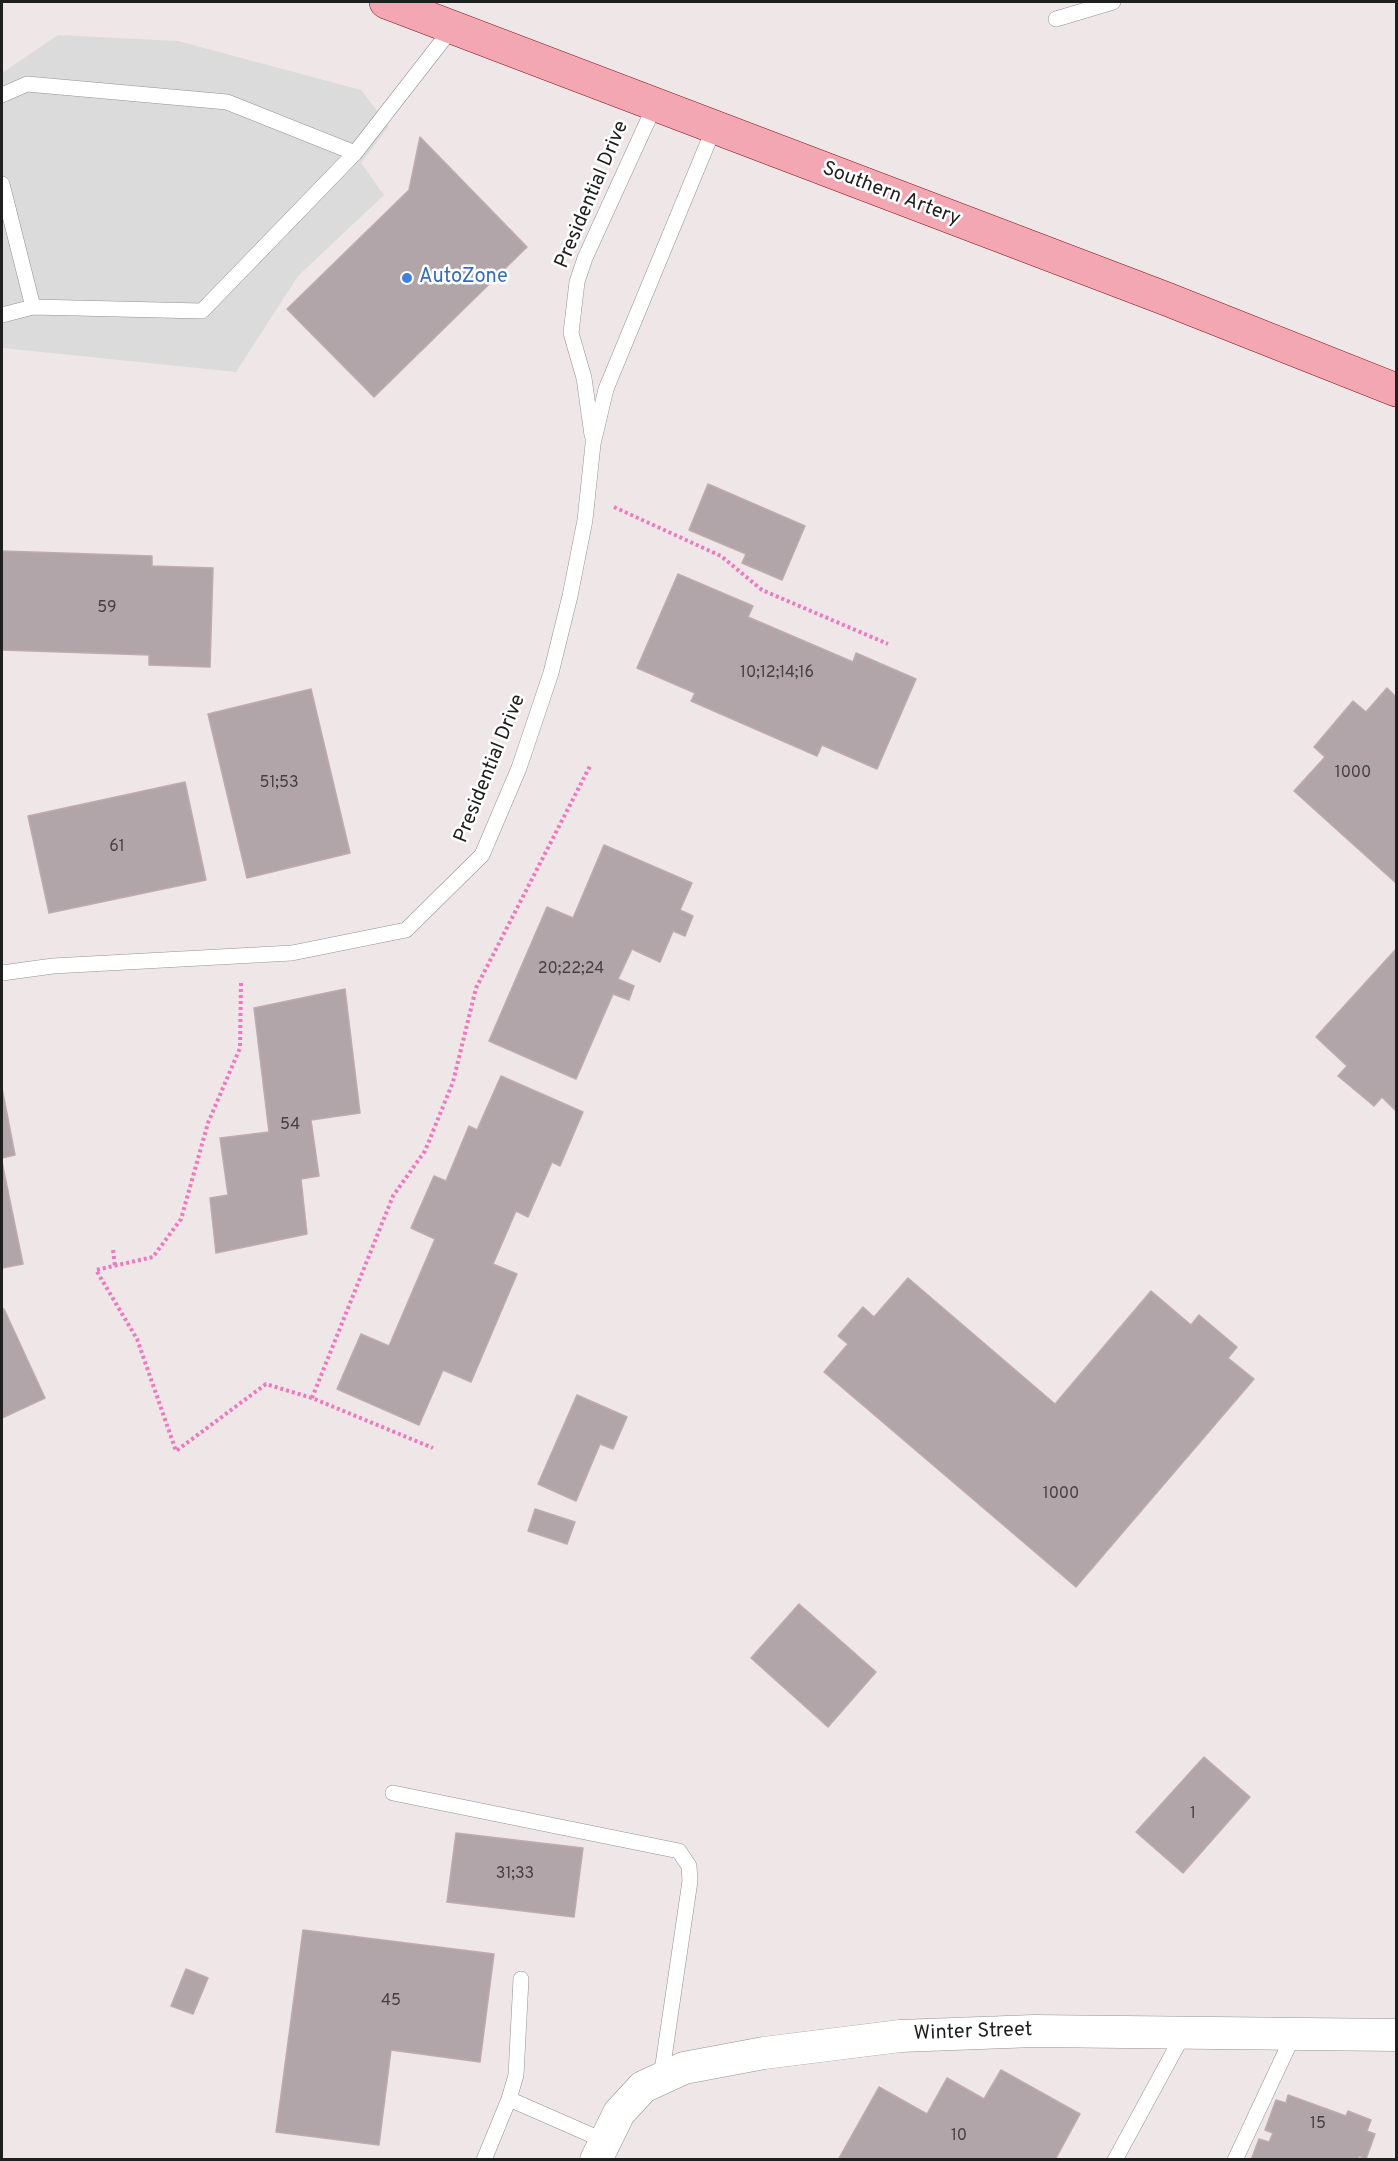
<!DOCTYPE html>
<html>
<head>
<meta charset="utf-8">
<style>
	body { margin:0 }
	#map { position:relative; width:1398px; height:2161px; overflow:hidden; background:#efe6e7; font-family:Overpass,sans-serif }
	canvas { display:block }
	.frame { position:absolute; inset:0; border:3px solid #1f1f1f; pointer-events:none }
</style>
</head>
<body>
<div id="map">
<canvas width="1398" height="2161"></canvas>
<div class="frame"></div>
</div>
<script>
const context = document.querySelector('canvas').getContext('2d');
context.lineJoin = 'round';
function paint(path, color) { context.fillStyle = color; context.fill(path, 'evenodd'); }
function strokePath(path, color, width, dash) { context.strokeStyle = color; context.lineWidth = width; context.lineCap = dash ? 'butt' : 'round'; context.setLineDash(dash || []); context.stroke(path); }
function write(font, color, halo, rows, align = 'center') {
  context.font = font + ' Overpass,sans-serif'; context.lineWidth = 5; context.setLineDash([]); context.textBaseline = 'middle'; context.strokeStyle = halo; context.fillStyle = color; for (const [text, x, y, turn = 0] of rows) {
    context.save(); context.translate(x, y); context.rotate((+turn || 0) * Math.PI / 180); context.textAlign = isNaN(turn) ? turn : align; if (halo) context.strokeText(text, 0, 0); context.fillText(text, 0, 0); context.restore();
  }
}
const parking = new Path2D(`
	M58,35l120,6 183,49 28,36 -28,37 23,32 -86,81 -62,96 -233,-24 -1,-275z`);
const building = new Path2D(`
	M420,137l107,110 -153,150 -87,-88 122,-119z
	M708,484l97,42 -23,54 -40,-17 4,-9 -57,-24z
	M2,551l150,5v10l61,2 -3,99 -61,-2v-10l-147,-5z
	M678,574l75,32 -5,11 105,45 3,-9 60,26 -39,90 -55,-24 -5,11 -126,-55 4,-8 -58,-25z
	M1387,688l9,9v186l-102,-92 31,-34 -11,-10 39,-46 13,11z
	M311,689l39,164 -103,25 -39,-164z
	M185,782l21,98 -157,33 -21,-97z
	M604,845l88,38 -12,27 13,6 -8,20 -12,-5 -13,31 -28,-13 -14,30 16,7 -5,14 -16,-6 -37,85 -87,-38 58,-134 26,11z
	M1396,949v162l-14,-14 -8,9 -36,-30 9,-10 -31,-29z
	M345,989l15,124 -49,7 8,56 -18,3 6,55 -91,19 -6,-55 18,-3 -8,-57 49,-6 -15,-124z
	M501,1076l82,36 -23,54 -8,-4 -24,55 -12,-6 -23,53 24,10 -46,108 -28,-12 -24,55 -82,-36 24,-55 28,12 46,-107 -24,-11 23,-52 12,5 23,-55 8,4z
	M2,1088l13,67 -13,3z
	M2,1162l21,102 -21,4z
	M908,1278l147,126 96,-113 40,34 8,-10 38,32 -9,11 26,21 -178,208 -252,-215 24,-28 -10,-8 25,-29 11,10z
	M4,1309l41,89 -43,20v-108z
	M577,1395l50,22 -14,32 -13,-5 -24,57 -38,-17z
	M535,1509l40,13 -8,22 -39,-13z
	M799,1604l77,68 -48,55 -77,-69z
	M1204,1757l46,40 -67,76 -47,-41z
	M456,1833l127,15 -9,69 -127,-15z
	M303,1930l191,24 -14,108 -89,-12 -12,95 -103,-13z
	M186,1969l22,9 -15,36 -22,-8z
	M1001,2070l79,44 -25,46h-217l41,-73 48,27 20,-36 37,21z
	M1288,2095l58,21 2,-5 23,9 -4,11 8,3 -9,25 -7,-3 -1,4h-107l8,-21 10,3 4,-9 -8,-3 11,-30 10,3z`);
const path = new Path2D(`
	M614,507l107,49 41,34 126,54
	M241,983l-1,65 -32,75 -27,96 -28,38 -57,13 41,69 39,112 90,-67 46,14 121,50
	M113,1250l2,16
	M312,1398l81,-202 32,-45 28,-69 23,-94 114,-222`);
const lane = new Path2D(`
	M1056,19l57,-17
	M2,95l25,-11 200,18 128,51
	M2,184l31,123 169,4 153,-158 98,-126
	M2,315l31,-8
	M592,435l-8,-57 -13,-45 6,-51 8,-24 70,-153
	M2,973l51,-7 239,-13 114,-23 76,-75 37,-87 32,-95 19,-77 15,-76 8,-76 13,-55 108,-261
	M393,1793l286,58 10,15 1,15 -29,197
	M509,2099l96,42
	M484,2160l25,-61 7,-24 5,-96
	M1115,2160l69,-127
	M1235,2160l59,-126`);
const street = new Path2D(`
	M596,2160l23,-47 24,-26 41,-19 80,-15 136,-17 134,-5 362,4`);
const primary = new Path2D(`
	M386,2l778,296 232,92`);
const markers = [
	[407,278,6,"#3f7fe0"]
];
const numberNames = [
	["59",107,609],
	["10;12;14;16",777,674],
	["1000",1353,774],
	["51;53",279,784],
	["61",117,848],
	["20;22;24",571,970],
	["54",290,1126],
	["1000",1061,1495],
	["1",1193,1815],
	["31;33",515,1875],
	["45",391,2002],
	["15",1318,2125],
	["10",959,2137]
];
const streetNames = [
	["Presidential Drive",593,195,-67],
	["Southern Artery",891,195,21],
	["Presidential Drive",491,769,-68],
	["Winter Street",973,2033,-2]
];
const shopNames = [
	["AutoZone",419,278]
];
paint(parking, '#dbdbdb');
paint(building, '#b1a5a9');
strokePath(building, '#bfaab0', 1.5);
strokePath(lane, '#939393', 16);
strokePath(street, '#939393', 33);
strokePath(primary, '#8b0e15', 34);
strokePath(path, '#ed79c1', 4, [3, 3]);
strokePath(lane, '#fff', 15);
strokePath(street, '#fff', 32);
strokePath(primary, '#f3a7b3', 33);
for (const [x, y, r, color] of markers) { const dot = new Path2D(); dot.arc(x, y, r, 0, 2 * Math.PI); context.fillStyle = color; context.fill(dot); strokePath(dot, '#fff', 2); }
write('16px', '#444042', null, numberNames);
write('20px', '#1f1f1f', '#fff', streetNames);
write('20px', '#366cbe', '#fff', shopNames, 'left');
</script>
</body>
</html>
